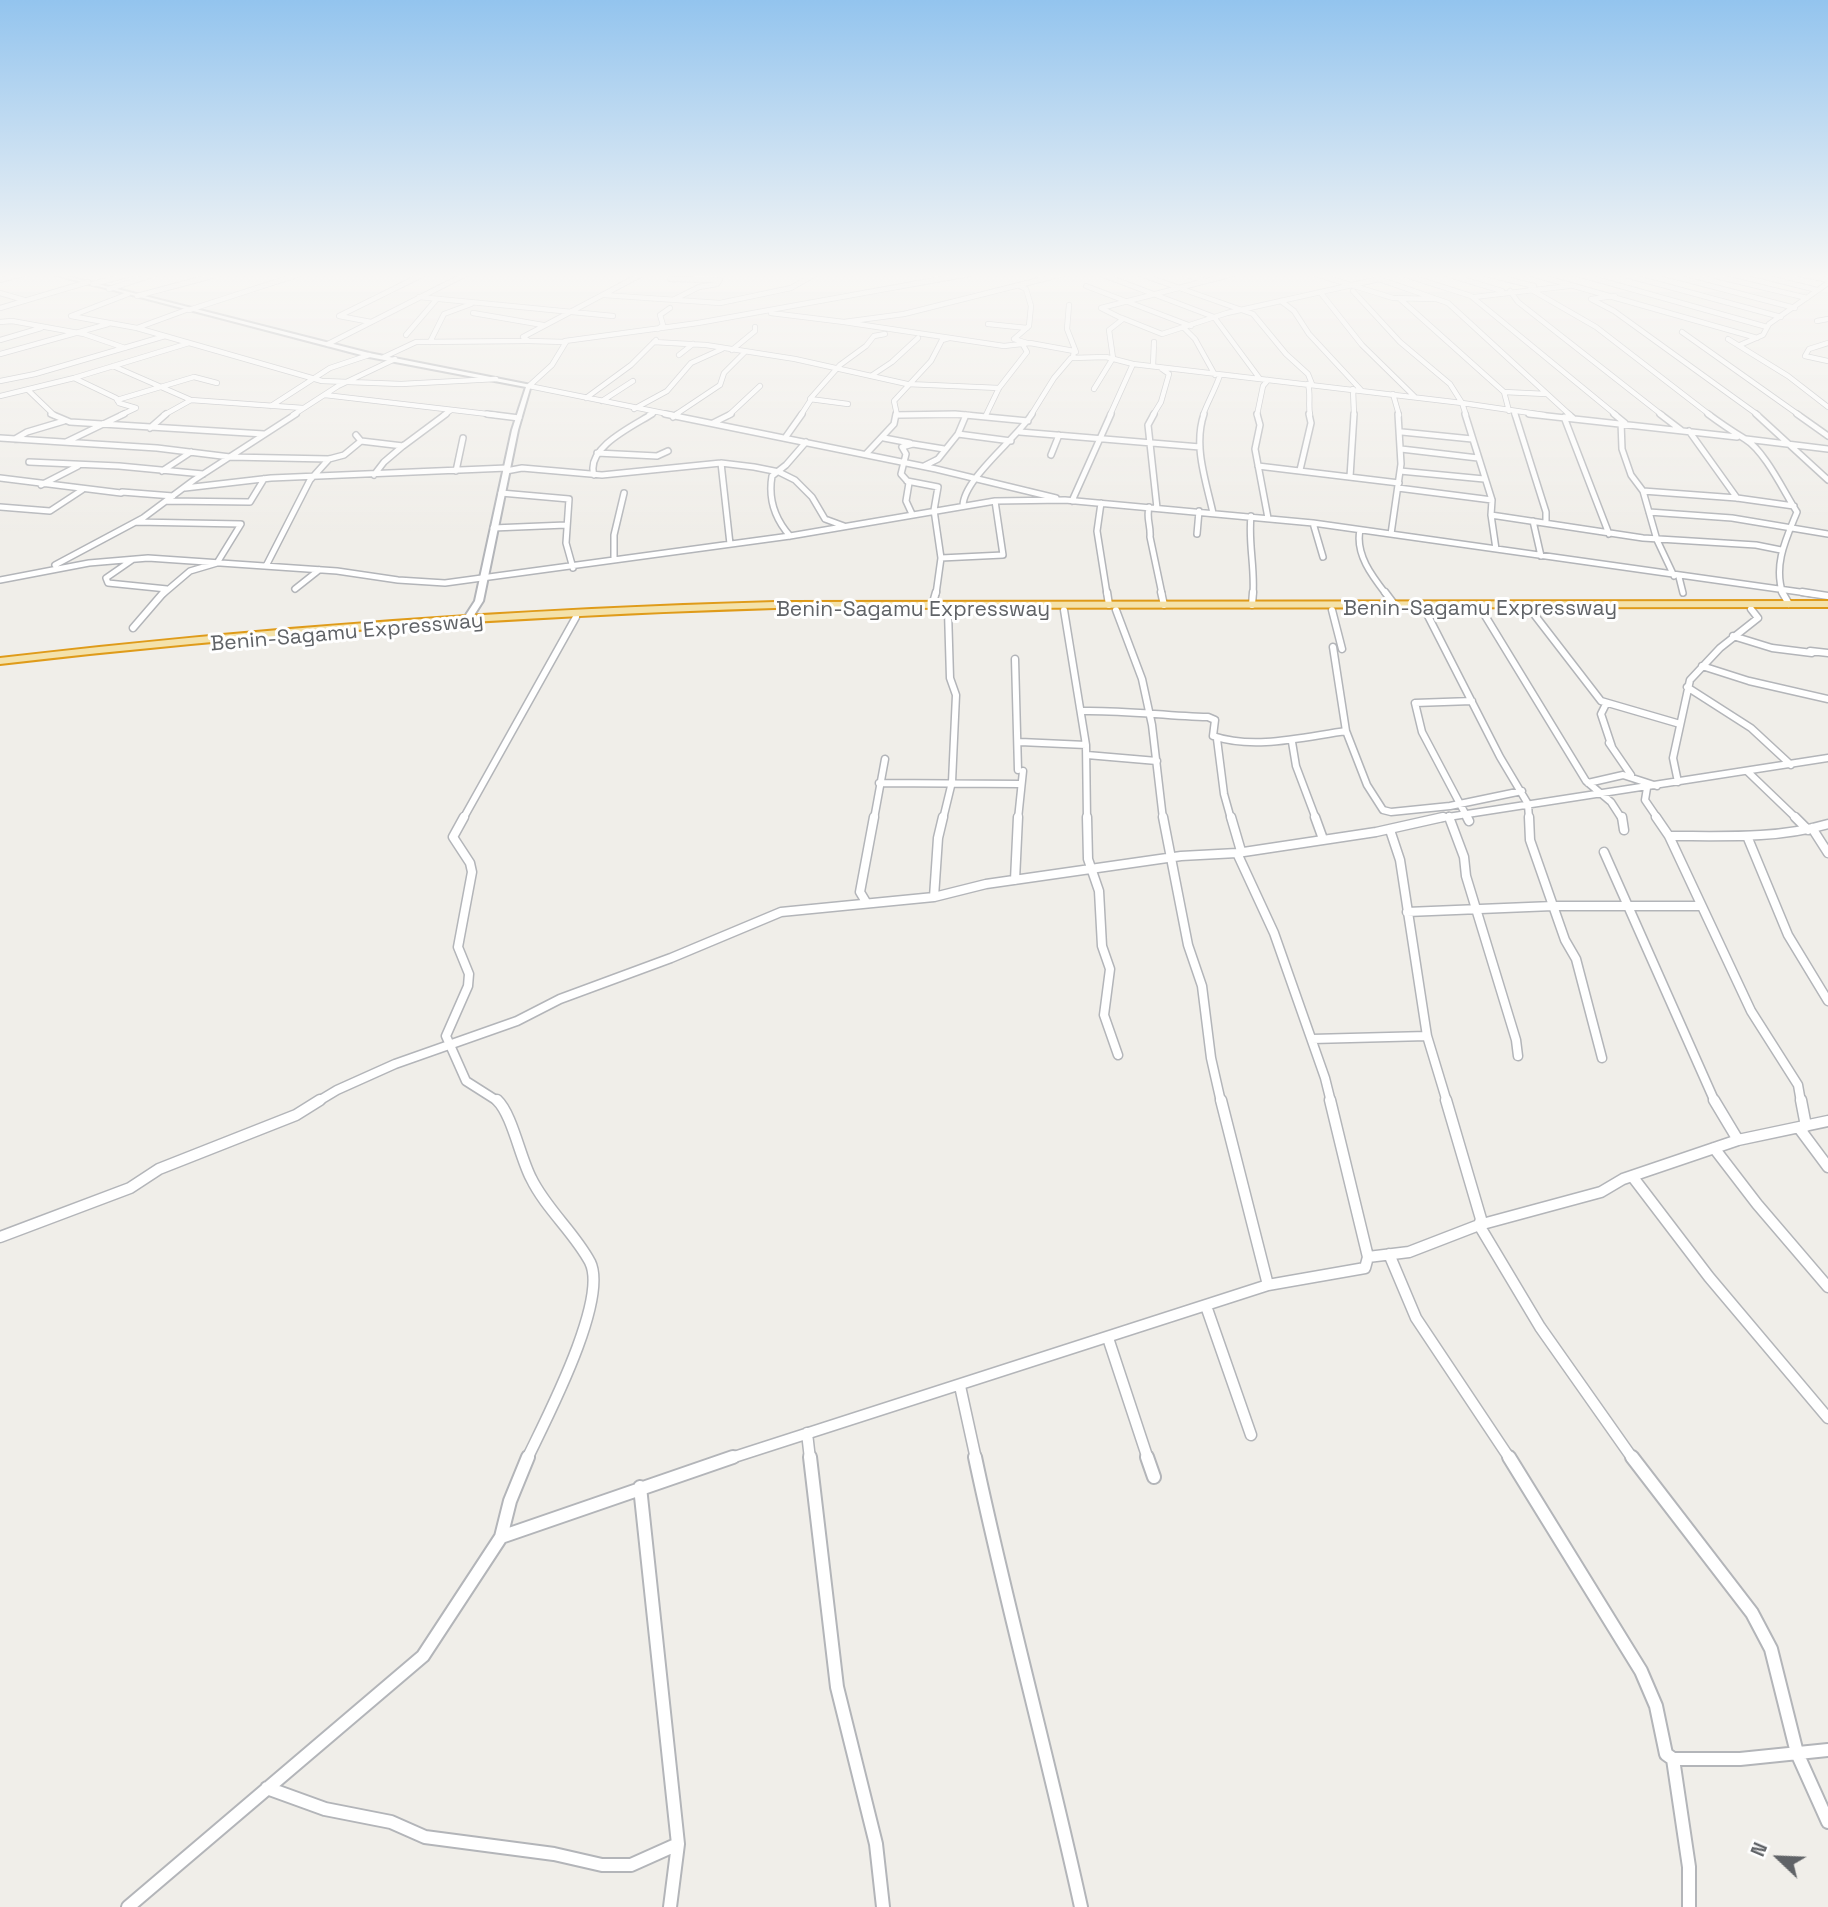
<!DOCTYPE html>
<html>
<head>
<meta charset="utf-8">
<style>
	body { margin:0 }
	#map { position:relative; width:1828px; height:1907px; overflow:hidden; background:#f0eee9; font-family:"Space Grotesk",sans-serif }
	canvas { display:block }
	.north { position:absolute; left:1744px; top:1823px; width:70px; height:70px; -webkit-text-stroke:5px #fff; paint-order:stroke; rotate:293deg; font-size:19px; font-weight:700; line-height:28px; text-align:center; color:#606367 }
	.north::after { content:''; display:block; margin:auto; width:24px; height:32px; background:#606367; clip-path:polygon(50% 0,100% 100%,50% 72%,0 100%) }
</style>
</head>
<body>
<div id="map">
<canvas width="1828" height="1907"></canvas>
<div class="north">N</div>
</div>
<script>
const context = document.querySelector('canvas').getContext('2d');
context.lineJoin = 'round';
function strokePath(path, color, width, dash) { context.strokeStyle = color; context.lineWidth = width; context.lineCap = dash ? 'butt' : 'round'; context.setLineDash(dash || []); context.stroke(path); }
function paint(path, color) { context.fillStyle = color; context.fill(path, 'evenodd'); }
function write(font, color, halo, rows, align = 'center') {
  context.font = font + ' "Space Grotesk",sans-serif'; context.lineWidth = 6; context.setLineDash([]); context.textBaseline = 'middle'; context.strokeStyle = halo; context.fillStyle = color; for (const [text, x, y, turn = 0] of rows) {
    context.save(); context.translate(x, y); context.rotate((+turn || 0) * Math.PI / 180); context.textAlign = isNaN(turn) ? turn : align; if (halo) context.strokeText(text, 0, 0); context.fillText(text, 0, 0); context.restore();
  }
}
const minorFar5 = new Path2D(`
	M1067,273l-163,41 -60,8 160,24 26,-3 44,8 -1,6
	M1098,273l116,44 46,62
	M1137,273l116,41 33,40 22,20 4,10
	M1180,273l23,7
	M1312,273l81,25 40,1
	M1399,273l72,23 145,119
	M1458,273l-9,2 53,16
	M1482,273l52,13
	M1528,273l229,65
	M1574,273l193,54
	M1618,273l163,44
	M1661,273l134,35
	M1703,273l104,25
	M1749,273l68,17
	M1795,273l33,7
	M1376,278l72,25 122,112
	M670,279l50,1 -3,4 -18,3 -24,12
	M0,280l26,-7
	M93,284l42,-11
	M1020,286l6,3 5,17 -2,20 -15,13 13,4
	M1086,286l105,40
	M109,289l49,-16
	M1530,289l66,38 114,88
	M1353,291l47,51 50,42 12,19 82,12
	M1510,291l8,11 144,113
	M1320,292l42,53 53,52
	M0,293l24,7
	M128,294l-57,22 66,12 185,53 79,3 95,-5
	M604,295l116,8 71,-15 26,-15
	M137,296l86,-23
	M1615,296l-24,3 23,12 144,104
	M419,297l194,19
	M1474,297l95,-11
	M1399,298l105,94 5,19
	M1281,301l13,10 15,23 52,56
	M1069,305l-2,24 9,23
	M0,308l88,-26
	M189,310l114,-37
	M473,313l70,12
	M771,313l73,9
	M1122,318l40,16 65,-21 152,-34
	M1817,321l11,-2
	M0,322l12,-1 72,13 41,14
	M371,322l-32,-6 87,-43
	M988,324l39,4
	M137,328l49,-18
	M658,329l5,-4 -3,-10 10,-7
	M1185,329l10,10 20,36
	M1682,332l117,83
	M406,335l30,-35
	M1728,339l60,37 40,31
	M0,340l41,-12
	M565,341l133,-18 276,-50
	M430,342l14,-28 27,-10
	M654,342l52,3 89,14 112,25 92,4
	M1828,343l-19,6 -4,7 23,5
	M328,344l136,-69
	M1740,345l23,-10 6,-11 59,-41
	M732,350l23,-19v-4
	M0,354l108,-30
	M679,355l14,-11
	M384,357l32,-15 112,-1
	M113,366l78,34
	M1153,366l1,-24
	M871,376l21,-14 26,-24
	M74,378l42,20 3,5 17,5 -15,7
	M0,381l35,-7 130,-38
	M1308,384c3,11 0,20 2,31
	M529,386l144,29
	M529,386l23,-21 14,-23 -37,-1 -6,-4 121,-64
	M1094,389l19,-31 -4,-28 14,-11 -22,-11 136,-35
	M1353,389l1,26
	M28,390l26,25
	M1504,392l42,2
	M1393,394l6,21
	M325,395l171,20
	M0,396l74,-18 115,-35
	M586,398l45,-33 25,-25
	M117,400l77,-23 23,6
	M602,401l31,-20
	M848,404l-38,-5 30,-34 26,-19 8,-10 11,-2
	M271,406l59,-38 39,-13
	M634,409l33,-18 24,-28 31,-14
	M1514,411l1,4
	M164,415l27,-15 112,8
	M293,415l45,-29 57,-27
	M444,415l6,-4
	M649,415l4,-2
	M675,415l45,-30 4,-12 21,-21
	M729,415l31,-29
	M801,415l9,-14
	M896,415h74
	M897,415l-3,-14 37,-40 11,-21 7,-2
	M986,415l13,-27 28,-36 -4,-7
	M1031,415l23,-37 17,-20 35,-1 27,7
	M1110,415l23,-51 329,39 4,12
	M1153,415l8,-13 8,-28 -7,-5
	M1203,415c5,-14 12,-25 17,-40
	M1257,415l6,-29 5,-6`);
const minorFar4 = new Path2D(`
	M51,414l19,8 194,12
	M487,414l32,4
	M665,414l271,55 120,29
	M1154,414l-6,11 9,83
	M1204,414c-11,32 2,67 9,99
	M1257,414l3,11 -5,24 13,69
	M1465,414l27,86 -1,15 5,34
	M1515,414l31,98v11
	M1529,414l208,23
	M1568,414l5,4
	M1614,414l11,9
	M1660,414l21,16
	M1708,414c12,9 24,17 37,25 20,12 39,53 52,73 -11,27 -24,53 -14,82
	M1756,414l72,66
	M1797,414l31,22
	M896,415l59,-1 73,7
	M673,417l5,-3
	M1564,417l45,117
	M1621,422l1,27 9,26 12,16 14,49 17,36
	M713,423l18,-9
	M150,428l16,-14
	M1689,431l48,67
	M1020,432l180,15
	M1402,432l70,7
	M958,434l8,-19
	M356,435l5,6 42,5 43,-32
	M0,438l157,10 73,9 99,2 15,-4 17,-14
	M785,438l17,-24
	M884,438l26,5
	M15,439l12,-7 37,-11
	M1746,439l82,10
	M66,442l58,-28
	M1401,449l77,9
	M597,453l60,3 11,-5
	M866,454l28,-30 2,-10
	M1051,455l8,-20
	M29,462l90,4 84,8
	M721,463l9,81
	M924,466l14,-7 20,-25 53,7
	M1258,466l141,17
	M1300,470l11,-47 -2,-9
	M162,471l29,-19
	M456,471l7,-33
	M506,471l16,-3 80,7 119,-12 33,4 25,5 16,8 17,17 13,22 19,7
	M1400,471l84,8
	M374,475l10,-13 20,-17
	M594,475c-9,-27 39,-49 58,-61
	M1350,477l4,-63
	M0,478l121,15
	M907,481l31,6 -4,23 7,48 -5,36
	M41,485l37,-19
	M185,488l86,-10 236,-10
	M1398,488l94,12
	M1643,491l94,7 57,8
	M122,492l51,4
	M501,493l68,6 -3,44 7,25
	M166,501l84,1 14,-23
	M1072,501l39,-87
	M1101,503l-4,28 10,63
	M963,506c0,-27 54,-68 69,-92
	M0,507l50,4 32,-21
	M1149,507c-3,12 2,18 1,30l12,57
	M1649,512l83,6 96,16
	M912,514l-6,-13 3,-18 -8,-9 5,-20 -4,-7 11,-3 31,5
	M1491,515l152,23 113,7 25,5
	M1251,516c-3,26 4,51 2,78
	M1533,521l8,35
	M136,522l105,2 -24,39 -27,8 -27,23
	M1313,523l10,34
	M493,528l73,-3
	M1360,530c-5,24 12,46 26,64
	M1197,534l2,-23
	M1391,534l10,-70 -3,-50
	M790,536c-15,-17 -22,-37 -18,-60l14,-11 20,-23
	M941,558l62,-3 -8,-54
	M132,560l-26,18 2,5 59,6
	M614,560v-25l10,-42
	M55,565l88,-47 51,-38 102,-66
	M266,566l44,-86 19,-21
	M1679,577l4,16
	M0,580l89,-17 59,-5 189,13 61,9 47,3 345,-47 205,-35 70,-1 248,23 501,71
	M295,589l24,-19`);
const minorFar3 = new Path2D(`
	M1107,592l2,13
	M1161,592l3,13
	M1385,592l9,12
	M1782,592l7,12
	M1802,592l26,4
	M1252,605l1,-13
	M932,606l4,-14
	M1481,609l105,172 25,21 11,17
	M1530,609l71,92 79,23
	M1064,610l22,135 1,74
	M1116,610l26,69 10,46 11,94
	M1332,610l10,39
	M1425,610l75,147 28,47 1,15
	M133,628l31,-36
	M1733,636l39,12 40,5
	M1333,647l13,84
	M1810,651l18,2
	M1015,659l3,111
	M1702,666l47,15 79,18
	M1687,687l64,41 40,37
	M1606,704l-5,10 11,33
	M1082,711c42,-1 83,5 126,6l7,3 -2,16c42,14 90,1 133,-5l21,54 16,25 8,2 59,-6 72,-15
	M1217,739l7,55 7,25
	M1020,742l66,3
	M1292,742l4,24 20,53
	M1609,743l22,32
	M1087,755l70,6
	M1747,771l50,48
	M1678,782l-5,-24 17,-78 30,-32 38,-30 -7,-9
	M879,783l141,1
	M1588,783l35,-8 34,11
	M1647,788l-2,12 13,19
	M1449,816l1,3
	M463,819l113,-202
	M874,819l11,-60
	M943,819l9,-37 4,-87 -6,-17 -2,-67
	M1018,819l5,-48
	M1435,819l393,-61
	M1468,819l-46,-87 -7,-29 57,-2`);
const minorFar2 = new Path2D(`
	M464,817l-11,20 17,26 2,9 -14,75 11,27 -1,12 -22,50 20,45 33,21
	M1087,817l1,42 11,32 3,55 8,23 -6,46 14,40
	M1163,817l25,128 14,41 9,72 10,44
	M1231,817l10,34 -4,2 37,80 51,145 6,24
	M1315,817l8,22
	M1449,817l15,40 2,19 50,164 2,16
	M1467,817l2,4
	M1529,817l1,23 35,100 11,19 26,99
	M1622,817l2,13
	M1656,817l13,19 82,175 47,74 3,17
	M1795,817l13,13
	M1812,828l16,25
	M1390,830l10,30 27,176 20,66
	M1669,836c53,0 108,3 159,-12
	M1747,836l41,99 40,66
	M1604,852l111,250
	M1015,880l3,-63
	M934,897l4,-59 5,-21
	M866,902l-6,-10 14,-75
	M1407,912l146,-6h147
	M1312,1039l115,-3
	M317,1102l20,-12 58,-26 122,-43 43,-22 111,-41 110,-46 153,-15 52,-13 195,-28 56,-3 139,-21 67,-15`);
const minorFar1 = new Path2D(`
	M497,1100c15,14 23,57 34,78 15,31 43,54 59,84 19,38 -45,159 -63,197
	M1221,1100l47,185 97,-17 3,-11 -38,-157
	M1446,1100l35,119 -2,6 61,102 93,132
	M1714,1100l24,40
	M1801,1100l5,26
	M1799,1128l29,39
	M1714,1148l43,56 71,83
	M1632,1176l77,101 119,141
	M0,1237l130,-49 29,-19 137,-54 24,-15
	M1389,1254l27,64 94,141
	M1368,1257l41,-5 70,-27 122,-33 22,-13 115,-39 90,-19
	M1206,1306l45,129
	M1108,1338l40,121
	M960,1386l16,73
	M807,1433l3,26
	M728,1459l540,-174`);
const minor = new Path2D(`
	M810,1457l27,230 39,157 7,63
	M975,1457c32,151 73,299 106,450
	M1147,1457l7,20
	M1509,1457l132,214 15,35 10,48 7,5h67l88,-9
	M1632,1457l120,156 19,36 26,104 31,69
	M640,1487l38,357 -8,63
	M501,1537l232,-80
	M1673,1759l16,108v40
	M267,1788l58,21 66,13 34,15 129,17 48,11h29l47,-21
	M128,1907l295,-251 78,-119 9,-36 18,-44`);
const tertiary = new Path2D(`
	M48,273h6l315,80 162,32 -13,45 -35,171 -14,22 -7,-2 13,-20 37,-171 14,-43 -157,-30z`);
const trunk = new Path2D(`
	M1828,601v6l-1053,1c-259,8 -517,26 -775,56v-6c258,-30 516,-49 775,-56z`);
const farStreetnames = [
	["Benin-Sagamu Expressway",1480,609],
	["Benin-Sagamu Expressway",913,610],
	["Benin-Sagamu Expressway",347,633,-5]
];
strokePath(minorFar5, '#b3b5b9', 6);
strokePath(minorFar4, '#b3b5b9', 8);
strokePath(minorFar3, '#b3b5b9', 9);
strokePath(minorFar2, '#b3b5b9', 11);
strokePath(minorFar1, '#b3b5b9', 13);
strokePath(minor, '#b3b5b9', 16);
strokePath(tertiary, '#b3b5b9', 4);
strokePath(trunk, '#df9b1a', 4);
strokePath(minorFar5, '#fff', 4.5);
strokePath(minorFar4, '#fff', 5);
strokePath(minorFar3, '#fff', 6);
strokePath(minorFar2, '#fff', 8);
strokePath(minorFar1, '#fff', 10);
strokePath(minor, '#fff', 12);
paint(tertiary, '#fff');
paint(trunk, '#f4e2aa');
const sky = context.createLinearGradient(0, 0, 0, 540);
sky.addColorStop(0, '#93c4ee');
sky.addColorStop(0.51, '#f8f7f5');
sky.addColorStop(1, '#f8f7f500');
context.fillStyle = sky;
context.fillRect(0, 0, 1828, 540);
write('21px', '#606367', '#fff', farStreetnames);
</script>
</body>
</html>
